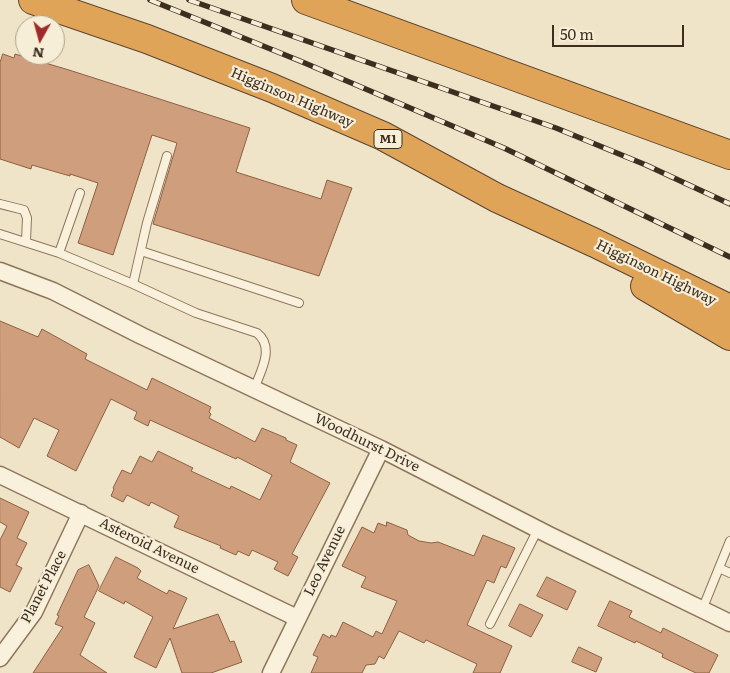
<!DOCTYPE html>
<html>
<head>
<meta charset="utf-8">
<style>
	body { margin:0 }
	#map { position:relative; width:730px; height:673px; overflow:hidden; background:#f0e4c8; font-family:Literata,serif }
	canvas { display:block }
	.north { position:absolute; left:15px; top:15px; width:50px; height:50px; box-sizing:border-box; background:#f7eed8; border:1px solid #ada18e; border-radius:50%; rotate:187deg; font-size:14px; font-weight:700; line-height:20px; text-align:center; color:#3d2e20 }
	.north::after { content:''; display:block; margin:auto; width:18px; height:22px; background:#9e2a2b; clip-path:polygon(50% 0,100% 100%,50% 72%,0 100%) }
	.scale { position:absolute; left:552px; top:25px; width:132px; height:22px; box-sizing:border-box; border:2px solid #3d2e20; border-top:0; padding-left:6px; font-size:15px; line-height:18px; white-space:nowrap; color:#3d2e20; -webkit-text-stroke:4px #f7eed8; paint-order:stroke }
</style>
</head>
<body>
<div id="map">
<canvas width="730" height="673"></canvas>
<div class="north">N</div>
<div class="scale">50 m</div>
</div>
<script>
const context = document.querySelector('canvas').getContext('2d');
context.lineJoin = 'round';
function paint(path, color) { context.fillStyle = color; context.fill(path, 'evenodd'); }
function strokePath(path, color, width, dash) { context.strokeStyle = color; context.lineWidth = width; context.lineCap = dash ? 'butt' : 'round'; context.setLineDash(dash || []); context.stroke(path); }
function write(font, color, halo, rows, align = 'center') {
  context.font = font + ' Literata,serif'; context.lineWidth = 4.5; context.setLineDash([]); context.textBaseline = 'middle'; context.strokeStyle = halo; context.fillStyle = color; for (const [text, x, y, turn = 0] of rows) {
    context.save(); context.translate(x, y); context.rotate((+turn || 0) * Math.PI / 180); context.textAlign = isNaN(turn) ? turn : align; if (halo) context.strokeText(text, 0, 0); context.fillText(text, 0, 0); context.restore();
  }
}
const building = new Path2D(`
	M3,54l11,4 1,-4 54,16 181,58 -14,44 85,27 6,-19 25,8 -33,88 -166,-52 24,-81 -25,-8 -39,120 -35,-12 20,-60 -28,-9v2l-38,-11 -1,4 -31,-10v-96z
	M0,321l38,16 4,-8 45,25 -2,5 62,31 5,-12 59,29 -2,5 2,2 -2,4 46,24 7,-14 24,10v2l11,5 -7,17 40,21 -38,71 6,3 -10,19 -14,-7 4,-7 -26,-12 -3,6 -11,-5 -2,4 -16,-7 1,-2 -47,-19 5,-11 -28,-14 -2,4 -22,-11 -4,7 -12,-6 3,-7 -1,-1 9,-18 9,4 9,-18 12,6 6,-11 35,17 -2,3 39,18 1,-3 29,14 12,-25 -35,-18 -1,2 -86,-39 -2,6 -14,-7 3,-7 -26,-13 -35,72 -29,-15 12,-26 -25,-12 -15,30 -19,-11z
	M0,498l29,14 -12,26 10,5 -11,22 6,3 -12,24 -10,-5v-47l7,-14 -7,-4z
	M387,522l20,8 1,5 11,6 12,2 7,-1 36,14 9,-21 32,13 -9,20 -5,-2 -7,17 -7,-3 -20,45 45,21 -12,27h-27l4,-9 -51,-24 -2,3 -25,-12 -15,28 -5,-3 -4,8 -9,1 -4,8h-51l7,-16 -5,-2 10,-21 7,4 1,-3 5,2 7,-15 30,15 3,-6 6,3 15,-33 -36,-14 5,-10 -24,-11 20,-39 12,6 4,-10 8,3z
	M116,557l22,11 3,3 -4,7 30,16 2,-4 18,8 -14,31 45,-15 12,28 4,-1 8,21 -31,11h-29l-12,-35 -14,30 -22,-11 19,-40 -28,-16 -1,3 -25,-13z
	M89,565l10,21 -15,31 11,6 -15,32 27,18h-74l30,-46 -8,-3 4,-8 -2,-1 21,-45z
	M547,577l29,14 -9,19 -30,-14z
	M610,601l22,10 -3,6 32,16 2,-5 55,27 -9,18h-13l-34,-16 1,-3 -27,-13 -1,2 -37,-17z
	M520,604l23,11 -12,22 -22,-11z
	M579,647l23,11 -6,14 -24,-10z`);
const lane = new Path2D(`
	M0,204l24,6 3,8 -1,23
	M0,234l59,19 74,31 63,29 61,20c18,14 4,38 -3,56
	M141,251l158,52
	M59,253l21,-60
	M133,284l14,-61 20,-67
	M730,541l-11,27 11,5
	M702,610l17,-42
	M490,624l48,-95`);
const street = new Path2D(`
	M0,271l53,20 89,45 239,113 168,86 181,88
	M0,475l297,143
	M0,658l34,-46 47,-99
	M271,673l110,-224`);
const highway = new Path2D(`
	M33,0l114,39 125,49 111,48 114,62 98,45 135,66
	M306,0l424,155
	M645,286l85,50`);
const rail = new Path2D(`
	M150,0l150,61 204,87 226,109
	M189,0l367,128 90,37 84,39`);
const shields = [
	[388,139,28]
];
const shieldNames = [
	["M1",388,139]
];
const streetNames = [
	["Higginson Highway",292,98,23],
	["Higginson Highway",656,273,26],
	["Woodhurst Drive",367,443,26],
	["Asteroid Avenue",149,546,26],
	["Leo Avenue",325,561,-64],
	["Planet Place",44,587,-62]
];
paint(building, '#cf9f7d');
strokePath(building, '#8d5f41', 1);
strokePath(lane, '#8d765c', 10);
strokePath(street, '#8d765c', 19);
strokePath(highway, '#5b4430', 30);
strokePath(lane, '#faf1dc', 8);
strokePath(street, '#faf1dc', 16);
strokePath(highway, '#e0a458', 28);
strokePath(rail, '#3d2e20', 5.5);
strokePath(rail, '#f7eed8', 4, [11]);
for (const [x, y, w] of shields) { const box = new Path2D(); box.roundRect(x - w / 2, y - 9.5, w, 19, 4); context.fillStyle = '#f7eed8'; context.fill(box); strokePath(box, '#3d2e20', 1); }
write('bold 12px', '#3d2e20', null, shieldNames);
write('14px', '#3d2e20', '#f7eed8', streetNames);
</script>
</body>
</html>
